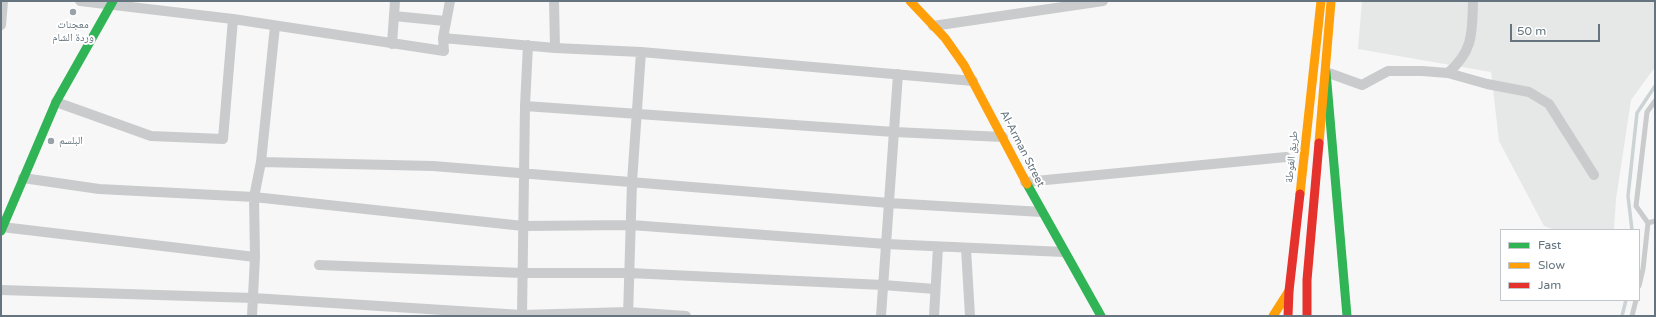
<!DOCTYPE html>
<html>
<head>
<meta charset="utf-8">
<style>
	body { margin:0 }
	#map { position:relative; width:1656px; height:317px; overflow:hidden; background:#f7f7f7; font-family:"Varela Round",sans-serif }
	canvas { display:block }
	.frame { position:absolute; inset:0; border:2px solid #65747e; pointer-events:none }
	.legend { position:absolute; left:1500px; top:229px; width:140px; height:72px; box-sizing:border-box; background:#fff; border:1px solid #c1c7cb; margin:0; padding:5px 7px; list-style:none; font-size:12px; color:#65747e }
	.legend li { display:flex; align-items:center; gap:8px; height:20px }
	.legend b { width:20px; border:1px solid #c1c7cb }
	.scale { position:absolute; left:1510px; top:24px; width:90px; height:18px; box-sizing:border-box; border:2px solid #65747e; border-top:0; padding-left:5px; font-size:12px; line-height:14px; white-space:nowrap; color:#65747e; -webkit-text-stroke:3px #fff; paint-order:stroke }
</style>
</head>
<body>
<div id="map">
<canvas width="1656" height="317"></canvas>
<div class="frame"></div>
<ul class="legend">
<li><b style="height:5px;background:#30b455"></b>Fast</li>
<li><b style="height:5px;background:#ff9f0a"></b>Slow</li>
<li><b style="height:5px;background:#e5322d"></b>Jam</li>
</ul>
<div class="scale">50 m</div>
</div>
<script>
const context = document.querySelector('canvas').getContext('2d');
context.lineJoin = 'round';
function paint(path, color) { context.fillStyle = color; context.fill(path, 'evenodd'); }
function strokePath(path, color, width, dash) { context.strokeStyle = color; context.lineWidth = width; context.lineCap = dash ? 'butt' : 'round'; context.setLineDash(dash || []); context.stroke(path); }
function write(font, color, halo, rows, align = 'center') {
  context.font = font + ' "Varela Round","Noto Naskh Arabic",sans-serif'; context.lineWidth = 4; context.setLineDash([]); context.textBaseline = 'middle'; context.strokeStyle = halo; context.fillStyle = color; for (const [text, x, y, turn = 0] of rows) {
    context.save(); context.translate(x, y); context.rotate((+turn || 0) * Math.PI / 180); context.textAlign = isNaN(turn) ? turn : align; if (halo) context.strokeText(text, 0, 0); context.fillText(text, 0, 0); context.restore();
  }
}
const built = new Path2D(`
	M1362,1h293v66l-24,33 -15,99 -2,31h-59l-11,-4 -45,-85 -8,-69 -133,-23z`);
const stream = new Path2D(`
	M1632,230l-4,-34 9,-83 18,-27
	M1622,316l4,-16`);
const lane = new Path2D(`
	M1648,223l-12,-17 11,-94 8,-11
	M1639,286l4,-17 5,-46 7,-2
	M1632,316l4,-16`);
const street = new Path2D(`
	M80,1l153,18 211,32 -1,-13 7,-37
	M554,1l1,47
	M394,16l51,5
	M1,25l2,-24
	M933,26l170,-25
	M443,38l112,10 86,4 332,29
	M392,44l3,-43
	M1326,72l36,13 26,-14h34l26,2 39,11 42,8 20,12 45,71
	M1448,73c26,-23 24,-40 25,-72
	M56,102l95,34 72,3 10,-120
	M525,106l369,26 109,5
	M261,162l172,4 456,37 153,9
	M23,178l76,11 155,8 269,29 108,-1 255,19 178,8
	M1025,182l261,-25
	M2,227l253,30
	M966,249l4,67
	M319,265l203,8h107l254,12 52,4
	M1,290l252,8 269,17 106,-3 58,4
	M252,316l3,-59 -1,-60 7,-35 14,-136
	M522,316l3,-210 3,-61
	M628,316l4,-134 9,-130
	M881,316l17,-242
	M934,316l4,-69`);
const fast = new Path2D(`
	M1326,72l21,244
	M1027,184l74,132
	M1,231l55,-129 57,-101`);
const slow = new Path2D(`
	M910,1l35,37 19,27 63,119
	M1319,143l12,-141
	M1300,194l21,-193
	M1273,316l16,-25`);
const jam = new Path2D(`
	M1288,316l1,-25 11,-97
	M1307,316v-36l12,-137`);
const markers = [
	[73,12,4,"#98a2a8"],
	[51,141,4,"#98a2a8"]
];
const poiNames = [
	["معجنات",73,25],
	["وردة الشام",73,38],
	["البلسم",59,141,"left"]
];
const streetNames = [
	["Al-Arman Street",1022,149,63],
	["طريق الغوطة",1292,157,-84]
];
paint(built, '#e6e7e7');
strokePath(stream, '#cbd3d5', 3.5);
strokePath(lane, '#cacbcc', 5);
strokePath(street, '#cacbcc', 10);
strokePath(fast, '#30b455', 9);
strokePath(slow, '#ff9f0a', 9);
strokePath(jam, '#e5322d', 9);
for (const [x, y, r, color] of markers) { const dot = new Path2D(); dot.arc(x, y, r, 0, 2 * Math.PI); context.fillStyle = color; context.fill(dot); strokePath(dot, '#fff', 1.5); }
write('11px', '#65747e', '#fff', poiNames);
write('11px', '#65747e', '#fff', streetNames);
</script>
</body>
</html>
